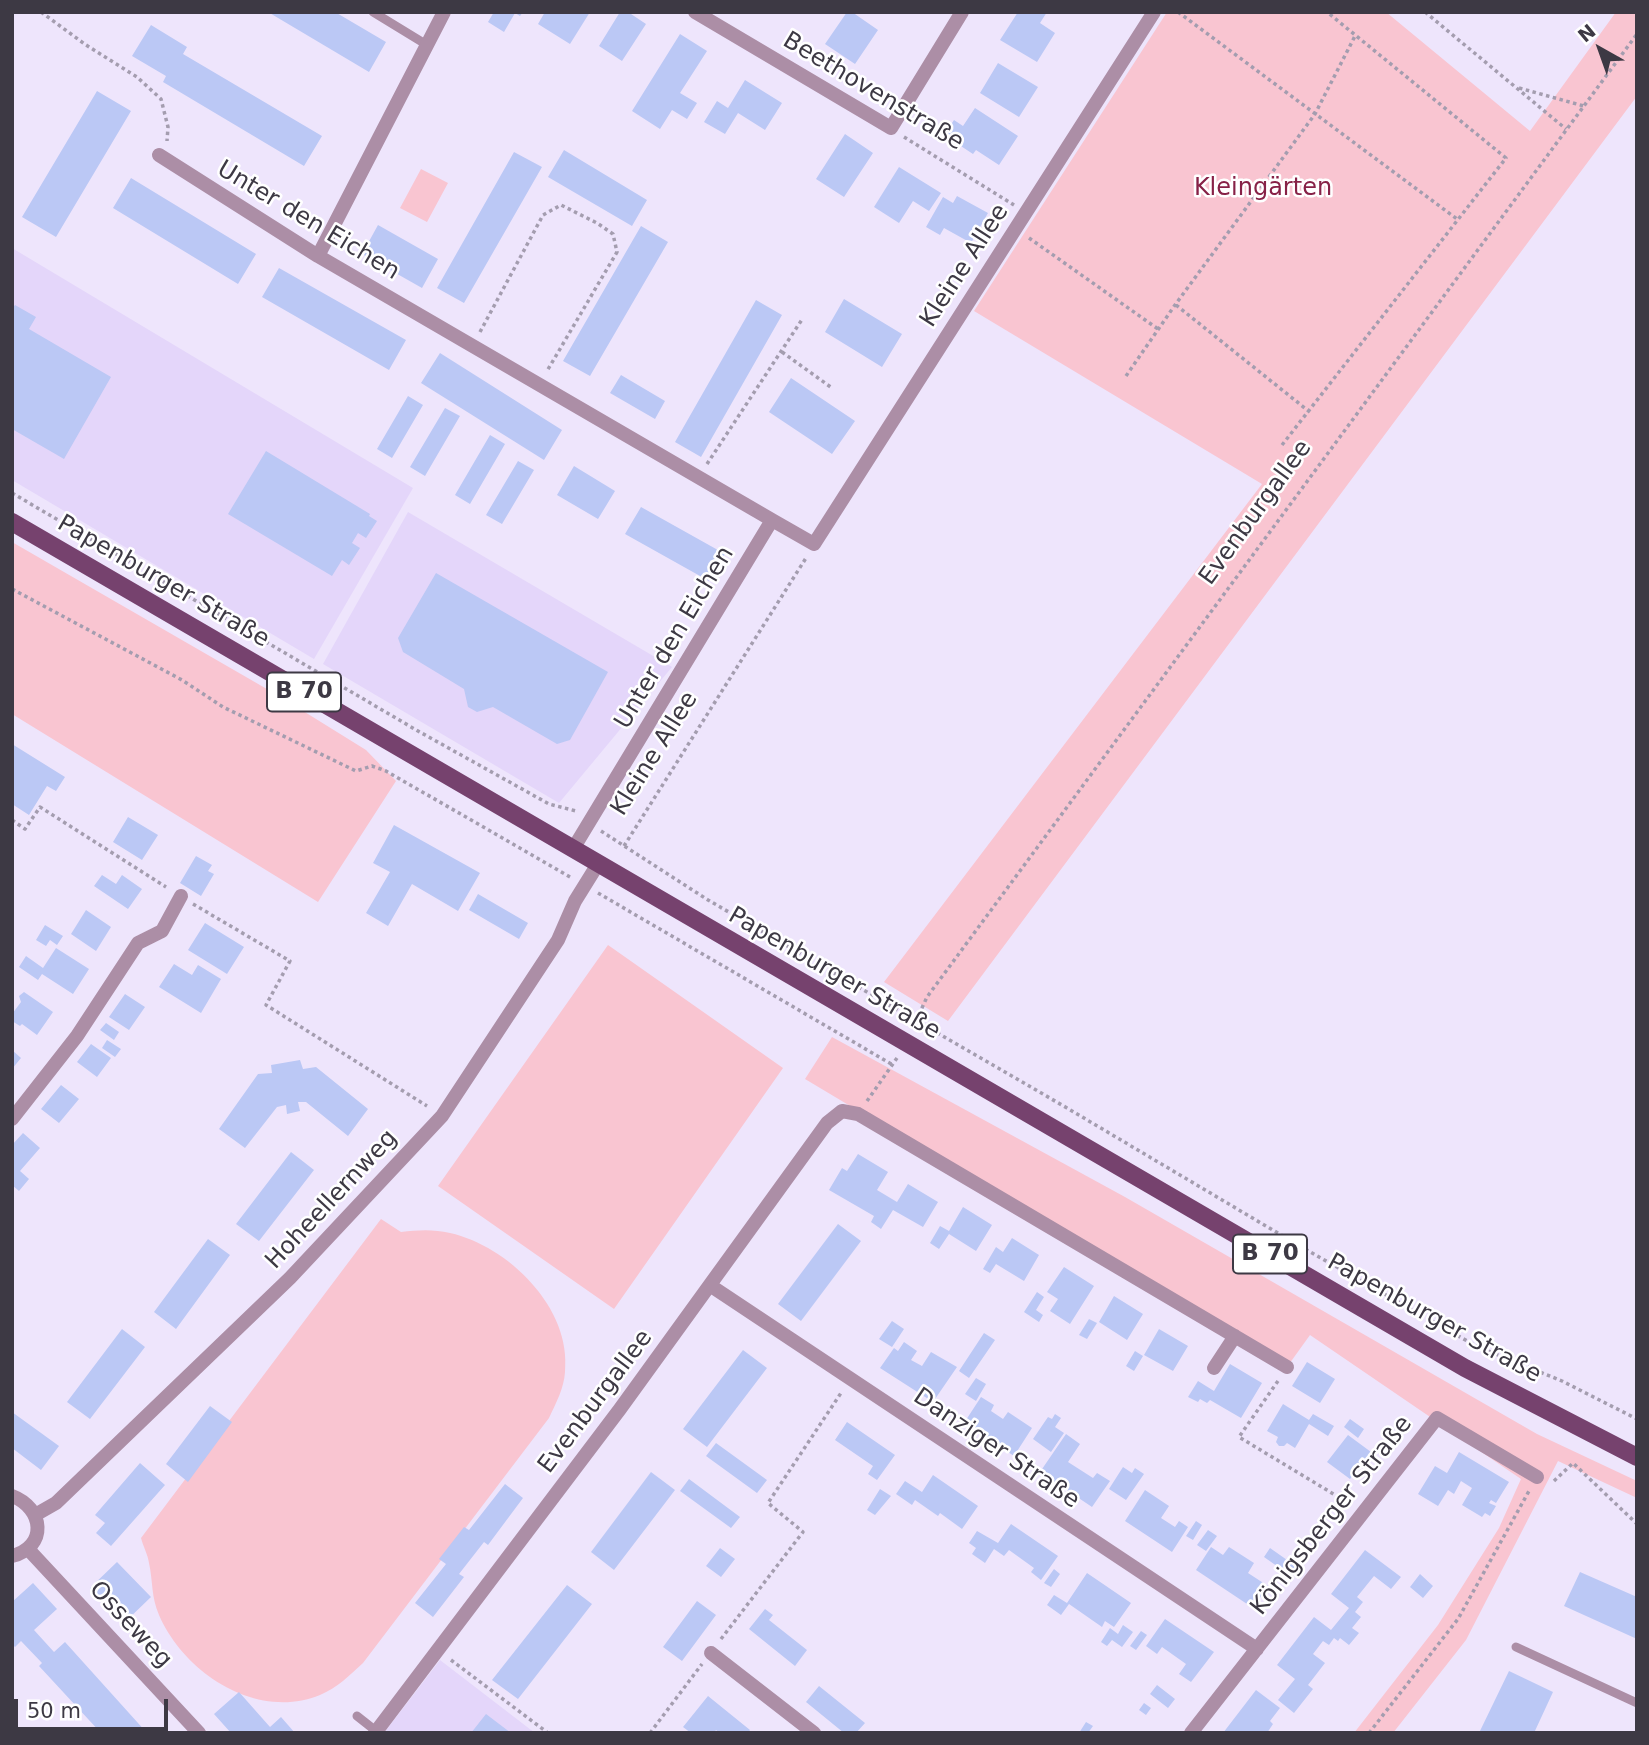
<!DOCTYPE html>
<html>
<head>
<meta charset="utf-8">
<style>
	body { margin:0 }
	#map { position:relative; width:1649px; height:1745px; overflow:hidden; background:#eee5fc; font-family:"DejaVu Sans",sans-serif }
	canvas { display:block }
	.frame { position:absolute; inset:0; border:14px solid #3d3944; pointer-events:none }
	.north { position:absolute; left:1565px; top:14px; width:70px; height:70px; -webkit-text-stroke:5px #fff; paint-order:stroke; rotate:320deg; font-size:19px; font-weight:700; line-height:28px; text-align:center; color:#3d3944 }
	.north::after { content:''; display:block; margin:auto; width:24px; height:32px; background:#3d3944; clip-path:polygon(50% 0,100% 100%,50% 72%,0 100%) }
	.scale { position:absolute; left:14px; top:1699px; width:154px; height:32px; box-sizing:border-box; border:4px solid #3d3944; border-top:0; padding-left:9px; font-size:21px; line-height:24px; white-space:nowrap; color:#3d3944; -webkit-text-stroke:5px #fff; paint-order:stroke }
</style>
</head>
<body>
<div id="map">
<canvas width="1649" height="1745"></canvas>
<div class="frame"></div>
<div class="north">N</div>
<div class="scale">50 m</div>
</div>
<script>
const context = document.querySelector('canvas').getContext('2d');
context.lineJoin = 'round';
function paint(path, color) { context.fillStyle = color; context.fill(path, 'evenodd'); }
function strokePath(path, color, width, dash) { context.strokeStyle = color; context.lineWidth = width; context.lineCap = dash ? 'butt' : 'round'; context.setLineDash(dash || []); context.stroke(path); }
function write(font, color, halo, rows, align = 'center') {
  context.font = font + ' "DejaVu Sans",sans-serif'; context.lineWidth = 5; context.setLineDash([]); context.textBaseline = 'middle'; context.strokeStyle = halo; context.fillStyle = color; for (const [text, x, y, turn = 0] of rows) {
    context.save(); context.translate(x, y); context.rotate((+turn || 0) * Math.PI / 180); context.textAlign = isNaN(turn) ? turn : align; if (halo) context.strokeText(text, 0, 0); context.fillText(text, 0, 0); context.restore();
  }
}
const built = new Path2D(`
	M12,248l401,240 -99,171 -302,-179z
	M408,512l264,155 -113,136 -236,-139z
	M440,1660l95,73h-151z`);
const green = new Path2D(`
	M1167,12h219l144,119 86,-119h21v84l-689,925 -64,-39 378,-498 -288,-173z
	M421,169l27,14 -21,39 -27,-14z
	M12,542l267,154 87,54 30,31 -78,121 -306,-188z
	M608,945l175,123 -169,241 -176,-123z
	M832,1037l293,160 412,237 100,47v17l-79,-37 -92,179 -73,93h-39l84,-108 61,-97 22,-49 -211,-144 -23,32 -482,-288z
	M381,1219l20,13c17,-2 32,-3 49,1 58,13 122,75 115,139 -1,16 -9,31 -16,46l-186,245c-13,12 -26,25 -43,32 -63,26 -136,-22 -161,-80 -8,-18 -6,-34 -10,-52 -1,-8 -6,-17 -8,-25z`);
const building = new Path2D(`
	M268,12h67l51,30 -17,30z
	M494,12h29l-3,4 -5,-3 -11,19 -16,-10z
	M545,12h45l-20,32 -32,-20z
	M620,12h8l18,12 -24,37 -23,-15z
	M847,12h5l26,18 -23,34 -30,-20z
	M1018,12h29l-7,11 15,10 -18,29 -37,-22z
	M151,25l36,22 -4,7 139,82 -18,30 -141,-84 3,-6 -34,-20z
	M680,34l27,17 -27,42 17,10 -10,16 -15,-9 -12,19 -28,-18z
	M998,63l40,24 -19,30 -39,-24z
	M745,80l37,23 -17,27 -27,-17 -13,21 -21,-12 13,-21 11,7z
	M97,91l34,20 -75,126 -34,-20z
	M975,108l43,28 -19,29 -23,-15 -3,4 -29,-19 10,-15 9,6z
	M845,134l28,19 -29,44 -28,-18z
	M564,150l83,50 -15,26 -84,-49z
	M514,152l28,15 -78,136 -27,-15z
	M899,167l42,26 -12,18 -16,-10 -14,22 -25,-16z
	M131,178l125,76 -18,30 -125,-76z
	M957,196l31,17 -17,30 -27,-15 -4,7 -14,-8 17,-30 10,6z
	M378,225l60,34 -16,29 -60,-34z
	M641,226l27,16 -78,134 -27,-15z
	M279,268l127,72 -17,30 -127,-73z
	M844,299l58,35 -20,33 -57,-35z
	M756,300l26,15 -81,142 -26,-15z
	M15,305l21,12 -7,12 82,48 -47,82 -52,-30v-120z
	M440,353l122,77 -18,30 -123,-77z
	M621,375l44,26 -10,18 -45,-26z
	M791,378l64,43 -23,33 -63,-42z
	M408,396l15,9 -31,53 -15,-9z
	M445,408l15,8 -35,60 -15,-9z
	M490,435l15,9 -35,60 -15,-9z
	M266,451l104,63 -1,2 8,5 -11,17 -8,-5 -6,10 8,5 -11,17 -7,-5 -10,16 -104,-62z
	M518,461l16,9 -32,54 -16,-9z
	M574,466l41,25 -17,28 -41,-24z
	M641,507l84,47 -16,27 -84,-47z
	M436,573l172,99 -38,68 -13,4 -64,-37 -16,5 -9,-5 -4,-18 -61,-37 -5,-14z
	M12,744l53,33 -9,14 -9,-5 -18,29 -17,-11z
	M128,817l30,18 -16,25 -29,-18z
	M394,825l86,48 -22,38 -46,-27 -24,42 -22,-13 24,-41 -17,-9z
	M196,856l16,9 -4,6 6,3 -13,22 -21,-13z
	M102,875l14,9 6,-9 20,14 -14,20 -34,-23z
	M478,894l50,29 -9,16 -50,-29z
	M86,910l25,17 -15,24 -25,-17z
	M205,923l39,24 -17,27 -39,-24z
	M45,925l18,11 -6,9 -7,-5 -4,6 -10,-6z
	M56,948l33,21 -16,25 -31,-20 -4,6 -19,-13 7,-11 17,12z
	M174,964l18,11 6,-10 23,14 -20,34 -42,-26z
	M24,992l29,20 -16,23 -15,-11 -2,2 -8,-5v-7l9,-12 -2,-6z
	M125,994l20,13 -16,23 -20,-13z
	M106,1023l13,9 -5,8 -14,-10z
	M107,1040l14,9 -6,8 -13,-9z
	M91,1044l20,14 -14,19 -20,-15z
	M12,1050l9,8 -9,11z
	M300,1060l3,9 13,-2 52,42 -20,27 -42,-34h-8l2,9 -13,3 -1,-9 -9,2 -32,41 -26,-19 39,-55 14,-1 -1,-8z
	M61,1085l18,14 -20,24 -18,-14z
	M23,1133l17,15 -20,23 9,8 -10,12 -7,-6v-40z
	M291,1152l23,18 -55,71 -23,-17z
	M858,1154l30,18 -11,18 20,12 11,-18 30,18 -15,25 -30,-17 -12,19 -10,-7 3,-6 -45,-26 13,-22 5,3z
	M963,1207l29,18 -16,26 -27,-17 -10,15 -9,-6 10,-17 9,5z
	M838,1224l23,17 -60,80 -23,-17z
	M1012,1238l27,17 -15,26 -28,-17 -6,9 -7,-4 13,-22 7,5z
	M208,1239l22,16 -54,74 -22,-17z
	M1064,1267l30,19 -24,38 -20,-13 8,-12 -11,-7z
	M1037,1292l7,5 -8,13 7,5 -4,7 -15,-10z
	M1114,1296l29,18 -16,26 -28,-18z
	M1089,1319l8,4 -10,16 -8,-4z
	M892,1321l12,8 -12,18 -13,-8z
	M122,1329l23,18 -55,72 -23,-17z
	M1159,1329l29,17 -15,25 -29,-16z
	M984,1333l11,7 -26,38 -10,-7z
	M904,1342l13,9 -6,9 11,6 9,-14 26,15 -24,35 -53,-34 14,-20 4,3z
	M743,1350l24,18 -60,79 -24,-18z
	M1135,1351l8,5 -9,15 -8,-5z
	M1307,1362l28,17 -15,24 -28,-17z
	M1230,1364l32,19 -21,35 -31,-18 -3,3 -7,-4 -2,3 -10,-5 10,-16 16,10z
	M976,1378l10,6 -10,17 -11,-7z
	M981,1397l13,8 -3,6 12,8 5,-7 24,16 -18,28 -50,-33z
	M1283,1404l26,16 4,-6 21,12 -6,10 -19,-12 -14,24 -8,-5 -3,3h-5l-3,-4 2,-5 -11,-6z
	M210,1406l22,16 -44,60 -22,-18z
	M12,1412l47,34 -18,24 -29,-22z
	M1055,1414l6,4 -6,9 9,6 -13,19 -18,-13 15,-22 4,2z
	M1350,1419l14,10 -6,9 -14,-11z
	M847,1422l48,33 -18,25 -9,-6 5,-8 -38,-26z
	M1066,1434l14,10 -12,18 25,16 4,-5 13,8 -18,26 -52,-35z
	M1348,1435l23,17 -21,27 -23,-17z
	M716,1443l51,37 -10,13 -51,-37z
	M1459,1452l50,30 -13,21 -5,-3 -2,3 7,3 -6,10 -5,-3 -3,4 -20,-12 10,-17 -11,-7 -7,13 -6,-4 -10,16 -20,-12 17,-28 12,7z
	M140,1463l25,22 -54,61 -15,-13 9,-10 -10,-8z
	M1123,1467l9,6 3,-5 9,6 -18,26 -17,-11z
	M651,1472l24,18 -61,80 -23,-18z
	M933,1475l45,31 -16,23 -22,-16 -2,3 -23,-16 -3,5 -16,-11 9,-13 17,11z
	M689,1479l51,38 -9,11 -51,-37z
	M505,1484l18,14 -35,47 -4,-3 -25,32 5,3 -31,40 -18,-14 31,-39 -7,-5 25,-32 5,3z
	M880,1489l11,7 -16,19 -8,-5z
	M1145,1490l24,16 -8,12 14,9 4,-6 9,6 -16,25 -47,-31z
	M1196,1521l6,4 -9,15 -7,-4z
	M1011,1524l47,32 -17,24 -10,-8 3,-4 -25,-18 -5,6 -10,-7 -9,14 -13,-9 4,-6 -7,-5 8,-12 21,12z
	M1208,1530l9,6 -11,15 -9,-6z
	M1211,1547l12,8 6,-8 25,16 -6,10 20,13 -15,22 -57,-38z
	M720,1548l15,11 -14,18 -15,-11z
	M1270,1548l27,19 -6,9 -27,-19z
	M1365,1550l36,27 -10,12 -17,-13 -17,21 6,5 -8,10 6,5 -9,11 7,5 -10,12 -9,-7 -2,3 -4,-3 -5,7 -6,-4 -10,13 12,9 -17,22 5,4 -19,24 -16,-13 17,-21 -18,-14 37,-48 17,13 18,-22 -18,-14z
	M117,1562l34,35 -28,27 -33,-36z
	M1054,1569l6,5 -9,13 -7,-4z
	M1580,1572l57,25v42l-73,-33z
	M1087,1573l44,30 -17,24 -9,-6 -3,6 -33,-23 -8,11 -14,-10 7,-10 13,8z
	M1420,1574l13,12 -10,12 -13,-11z
	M33,1583l24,26 -23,21 20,22 11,-10 82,91h-46l-62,-67 3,-3 -21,-22 -6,6 -3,-3v-42z
	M567,1585l25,19 -74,95 -26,-19z
	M697,1601l19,14 -34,46 -19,-14z
	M765,1609l8,6 -4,5 38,30 -12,16 -46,-37z
	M1165,1619l49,33 -23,30 -12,-8 7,-10 -24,-17 -5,7 -11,-8z
	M1123,1625l10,7 -11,15 -10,-7 -5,6 -6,-4 9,-14 8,6z
	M1141,1631l6,4 -11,15 -6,-4z
	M1509,1671l44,21 -19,41h-55z
	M1157,1685l18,14 -7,9 -18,-14z
	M819,1686l46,37 -9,10h-12l-38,-31z
	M1256,1690l24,18 -10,13 3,3 -6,9 -4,-2 -40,2z
	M239,1692l31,35 11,-10 14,16h-64l-17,-19z
	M708,1696l42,34 -2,3h-29l-3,-3 -2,3h-23l-8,-6z
	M1144,1703l7,5 -5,7 -7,-5z
	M486,1714l25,19h-40z
	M1086,1722l7,4 -5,7h-9z`);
const path = new Path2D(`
	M41,12l45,33 51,32 24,22 7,28 -1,14
	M1178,12l279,207
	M1425,12l141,117
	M1519,88l65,18
	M904,137l110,68
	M1029,238l129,91
	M1176,305l135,108
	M480,332l63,-117 18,-10 36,18 16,11 4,18 -70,119
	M782,352l50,36
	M1126,376l49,-71 140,-191 40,-78
	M1282,445l224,-287 -179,-146
	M707,464l96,-146
	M12,493l406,238 131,73 27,7
	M12,589l170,91 41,27 133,64 16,-5 14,5 184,106
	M12,820l13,9 15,-22 126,80
	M601,831l107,69 359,208 231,137 178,101 86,35 75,38
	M624,846l182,-288
	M598,893l295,172
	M193,904l97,57 -24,44 161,101
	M920,1022l1,-12 6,-13 710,-963
	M867,1101l30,-43
	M1278,1381l-39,56 111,67
	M1554,1481l19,-18 64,61
	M721,1639l82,-107 -35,-29 73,-110
	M451,1660l97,73
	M650,1733l52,-69
	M1369,1733l89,-114 71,-128`);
const lane = new Path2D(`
	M373,12l54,33
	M1516,1647l121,56
	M357,1716l19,15`);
const street = new Path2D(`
	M695,12l196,116 71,-116
	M159,155l159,101 454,264 -199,329
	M318,256l126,-244
	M772,520l42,24 340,-532
	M12,1119l65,-83 61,-93 24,-12 19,-35
	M711,1286l546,363
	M1214,1368l21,-32
	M12,1496c32,12 36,51 0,60
	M35,1515l21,-12 234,-225 152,-162 116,-176 17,-39 23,-37
	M28,1549l171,184
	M711,1653l103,80
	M375,1733l245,-324 207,-286 15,-12 16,3 429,253
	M1191,1733l246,-315 100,59`);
const primary = new Path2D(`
	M12,522l1453,846 172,89`);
const shields = [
	[304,692,74],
	[1270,1254,74]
];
const shieldNames = [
	["B 70",304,692],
	["B 70",1270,1254]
];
const streetNames = [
	["Beethovenstraße",873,92,31],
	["Unter den Eichen",308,221,31],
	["Kleine Allee",965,266,-57],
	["Evenburgallee",1256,513,-54],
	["Papenburger Straße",163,582,30],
	["Unter den Eichen",675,638,-59],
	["Kleine Allee",655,754,-58],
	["Papenburger Straße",834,974,30],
	["Hoheellernweg",332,1200,-47],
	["Papenburger Straße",1434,1319,29],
	["Evenburgallee",596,1402,-53],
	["Danziger Straße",996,1449,34],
	["Königsberger Straße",1332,1516,-52],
	["Osseweg",130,1625,47]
];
const parkNames = [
	["Kleingärten",1263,189]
];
paint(built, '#e4d6fa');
paint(green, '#f9c5d1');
paint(building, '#bbc8f5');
strokePath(path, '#a49daf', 3.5, [3.5, 3.5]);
strokePath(lane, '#ac8ea6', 9);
strokePath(street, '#ac8ea6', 14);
strokePath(primary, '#76426e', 18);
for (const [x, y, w] of shields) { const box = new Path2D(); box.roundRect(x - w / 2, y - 19.5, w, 39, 5); context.fillStyle = '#fff'; context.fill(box); strokePath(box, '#3d3944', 2); }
write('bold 23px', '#3d3944', null, shieldNames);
write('24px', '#3d3944', '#fff', streetNames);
write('24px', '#872147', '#fff', parkNames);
</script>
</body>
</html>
